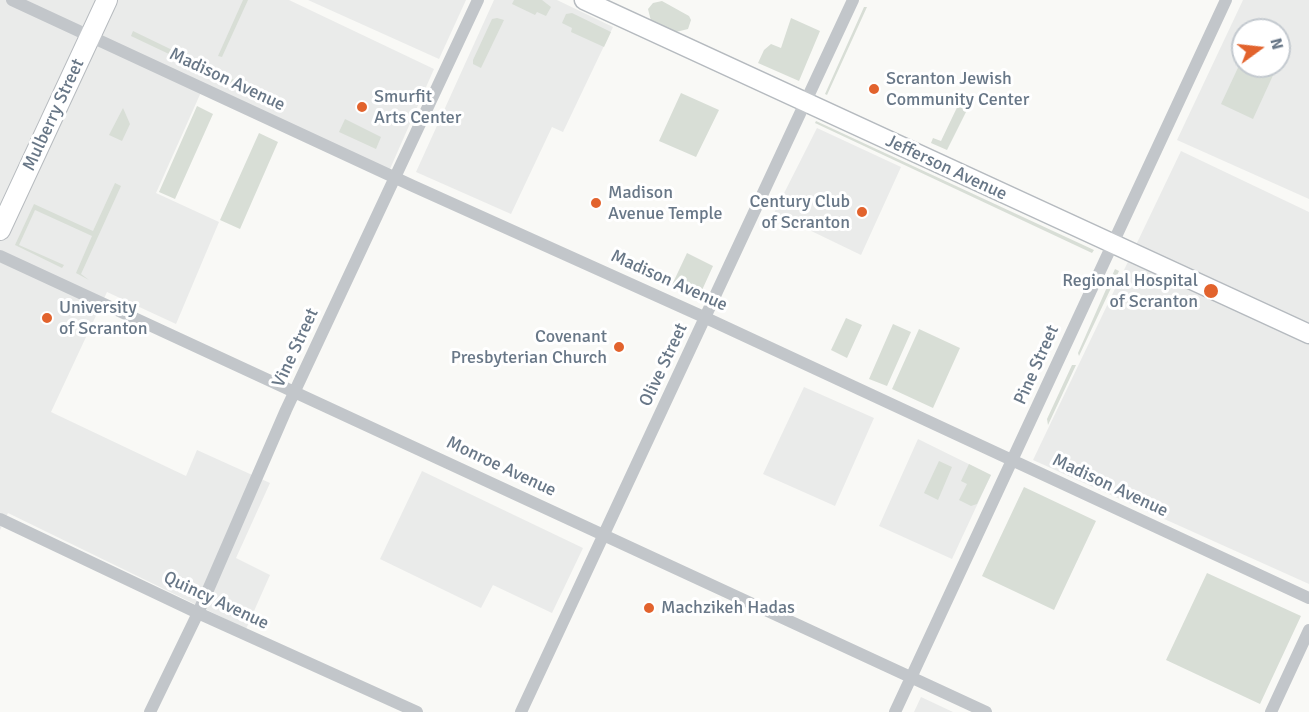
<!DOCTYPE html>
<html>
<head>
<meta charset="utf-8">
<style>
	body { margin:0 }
	#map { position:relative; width:1309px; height:712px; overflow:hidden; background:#f9f9f6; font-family:Signika,sans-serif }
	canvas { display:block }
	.north { position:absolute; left:1231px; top:18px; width:60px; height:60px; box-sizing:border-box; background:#fff; border:2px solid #c3c9cf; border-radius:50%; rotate:75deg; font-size:16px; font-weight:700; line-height:24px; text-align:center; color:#687787 }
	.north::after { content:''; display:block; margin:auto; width:21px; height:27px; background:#e2632d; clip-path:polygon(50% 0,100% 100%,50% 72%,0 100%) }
</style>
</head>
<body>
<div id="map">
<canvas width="1309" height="712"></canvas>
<div class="north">N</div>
</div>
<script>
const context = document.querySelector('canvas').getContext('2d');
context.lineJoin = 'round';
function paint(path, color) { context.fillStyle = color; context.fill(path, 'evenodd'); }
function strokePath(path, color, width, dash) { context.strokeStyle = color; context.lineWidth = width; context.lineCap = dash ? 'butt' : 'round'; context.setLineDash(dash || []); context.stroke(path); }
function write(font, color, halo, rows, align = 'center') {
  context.font = font + ' Signika,sans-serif'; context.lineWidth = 6; context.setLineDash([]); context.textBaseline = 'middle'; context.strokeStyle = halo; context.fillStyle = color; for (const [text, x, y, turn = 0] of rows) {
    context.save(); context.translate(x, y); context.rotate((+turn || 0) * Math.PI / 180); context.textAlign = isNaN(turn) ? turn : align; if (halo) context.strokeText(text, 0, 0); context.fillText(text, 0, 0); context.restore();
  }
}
const built = new Path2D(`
	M0,0h289l145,69 -48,109 -184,-88 -46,103 63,29 -43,102 -69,-32 -56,120 135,64 11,-26 73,33 -34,75 34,17 -24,54 -238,-116 -8,17z
	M308,0h158l-27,59z
	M494,0h63l56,27 -50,105 -11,-5 -41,87 -95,-42z
	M1243,0h66v199l-132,-59zM1243,30h36v36h-36z
	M817,128l84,39 -40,88 -87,-42z
	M1181,151l128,61v372l-276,-124z
	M804,387l70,31 -39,88 -72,-32z
	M918,439l73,36 -39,84 -73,-33z
	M422,471l161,77 -31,65 -59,-28 -12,23 -101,-49z
	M921,697l32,15h-39z`);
const green = new Path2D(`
	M243,0h5l-26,57 -4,-1z
	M514,0h28l9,7 -5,9 -9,-4 -2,3 -23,-11z
	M662,1l27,15 2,4 -3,9 -12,3 -25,-11 -3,-12 5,-6z
	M864,7h3l-40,88 -2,-1z
	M572,13l39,19 -7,15 -33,-15 1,-4 -10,-5 4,-9z
	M497,18l7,2 -23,48 -8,-4v-4l19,-41z
	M791,18l29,13 -21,50 -41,-18 6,-13 7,-6 10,4z
	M133,31l122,59 1,-2 15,7 -3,6 -137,-65z
	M1243,57v9h20l12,5 -22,48 -32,-15z
	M681,93l38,17 -23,47 -37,-16z
	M962,97l9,5 -24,48 -16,-7 2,-5 8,3z
	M197,106l16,8 -38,85 -16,-7z
	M123,108l7,16 -8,17 -13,-6z
	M345,119l36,18 -5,12 -37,-17z
	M816,121l278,129 -2,3 -277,-130z
	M259,133l19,9 -38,87 -20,-9z
	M115,183l6,3 -40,88 8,6 -13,-7 16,-37 -57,-26 -16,35 45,20 -2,3 -47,-23 19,-41 59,27z
	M687,253l26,13 -15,33 -27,-12z
	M1115,269l4,2 -40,85 -1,-3z
	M846,318l16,7 -15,33 -16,-8z
	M893,324l18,8 -24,54 -18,-7z
	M919,329l41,19 -27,60 -41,-19z
	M1072,365h4l-28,60 -1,-6z
	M939,461l13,6 -14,33 -14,-7z
	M969,464l22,11 -14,29 -6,2 -12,-6 8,-16 -6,-3z
	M1024,487l72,34 -42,89 -72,-34z
	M1207,573l94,43 -41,88 -94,-44z`);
const street = new Path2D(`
	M12,0l401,186 293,132 603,280
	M0,256l986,456
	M0,519l198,94 219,99
	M150,712l48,-99 88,-203 192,-410
	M521,712l332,-712
	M895,712l331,-712
	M1271,712l38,-82`);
const secondary = new Path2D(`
	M584,0l725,334`);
const primary = new Path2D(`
	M0,230l107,-230`);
const markers = [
	[874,89,6,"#e2632d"],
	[362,107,6,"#e2632d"],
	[596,203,6,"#e2632d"],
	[862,212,6,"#e2632d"],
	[1211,291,8,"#e2632d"],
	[47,318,6,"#e2632d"],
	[619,347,6,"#e2632d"],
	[649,608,6,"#e2632d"]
];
const poiNames = [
	["Scranton Jewish",886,79],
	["Community Center",886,100],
	["Smurfit",374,97],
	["Arts Center",374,118],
	["Madison",608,193],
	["Avenue Temple",608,214],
	["Century Club",850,202,"right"],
	["of Scranton",850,223,"right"],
	["Regional Hospital",1198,281,"right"],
	["of Scranton",1198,302,"right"],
	["University",59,308],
	["of Scranton",59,329],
	["Covenant",607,337,"right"],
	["Presbyterian Church",607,358,"right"],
	["Machzikeh Hadas",661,608]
];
const streetNames = [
	["Madison Avenue",227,80,25],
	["Mulberry Street",54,115,-65],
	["Jefferson Avenue",946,168,25],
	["Madison Avenue",669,281,24],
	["Vine Street",296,348,-65],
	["Olive Street",664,365,-65],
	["Pine Street",1037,365,-66],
	["Monroe Avenue",501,467,25],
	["Madison Avenue",1110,486,25],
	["Quincy Avenue",216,601,25]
];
paint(built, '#eaebea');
paint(green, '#d8ded6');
strokePath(secondary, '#b5babf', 21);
strokePath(primary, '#b6babe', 22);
strokePath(street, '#c2c6ca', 12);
strokePath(secondary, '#fff', 18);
strokePath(primary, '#fff', 20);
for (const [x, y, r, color] of markers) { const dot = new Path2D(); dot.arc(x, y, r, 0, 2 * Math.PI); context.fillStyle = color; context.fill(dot); strokePath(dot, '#fff', 2); }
write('18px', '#687787', '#fff', poiNames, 'left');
write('18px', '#687787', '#fff', streetNames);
</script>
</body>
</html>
